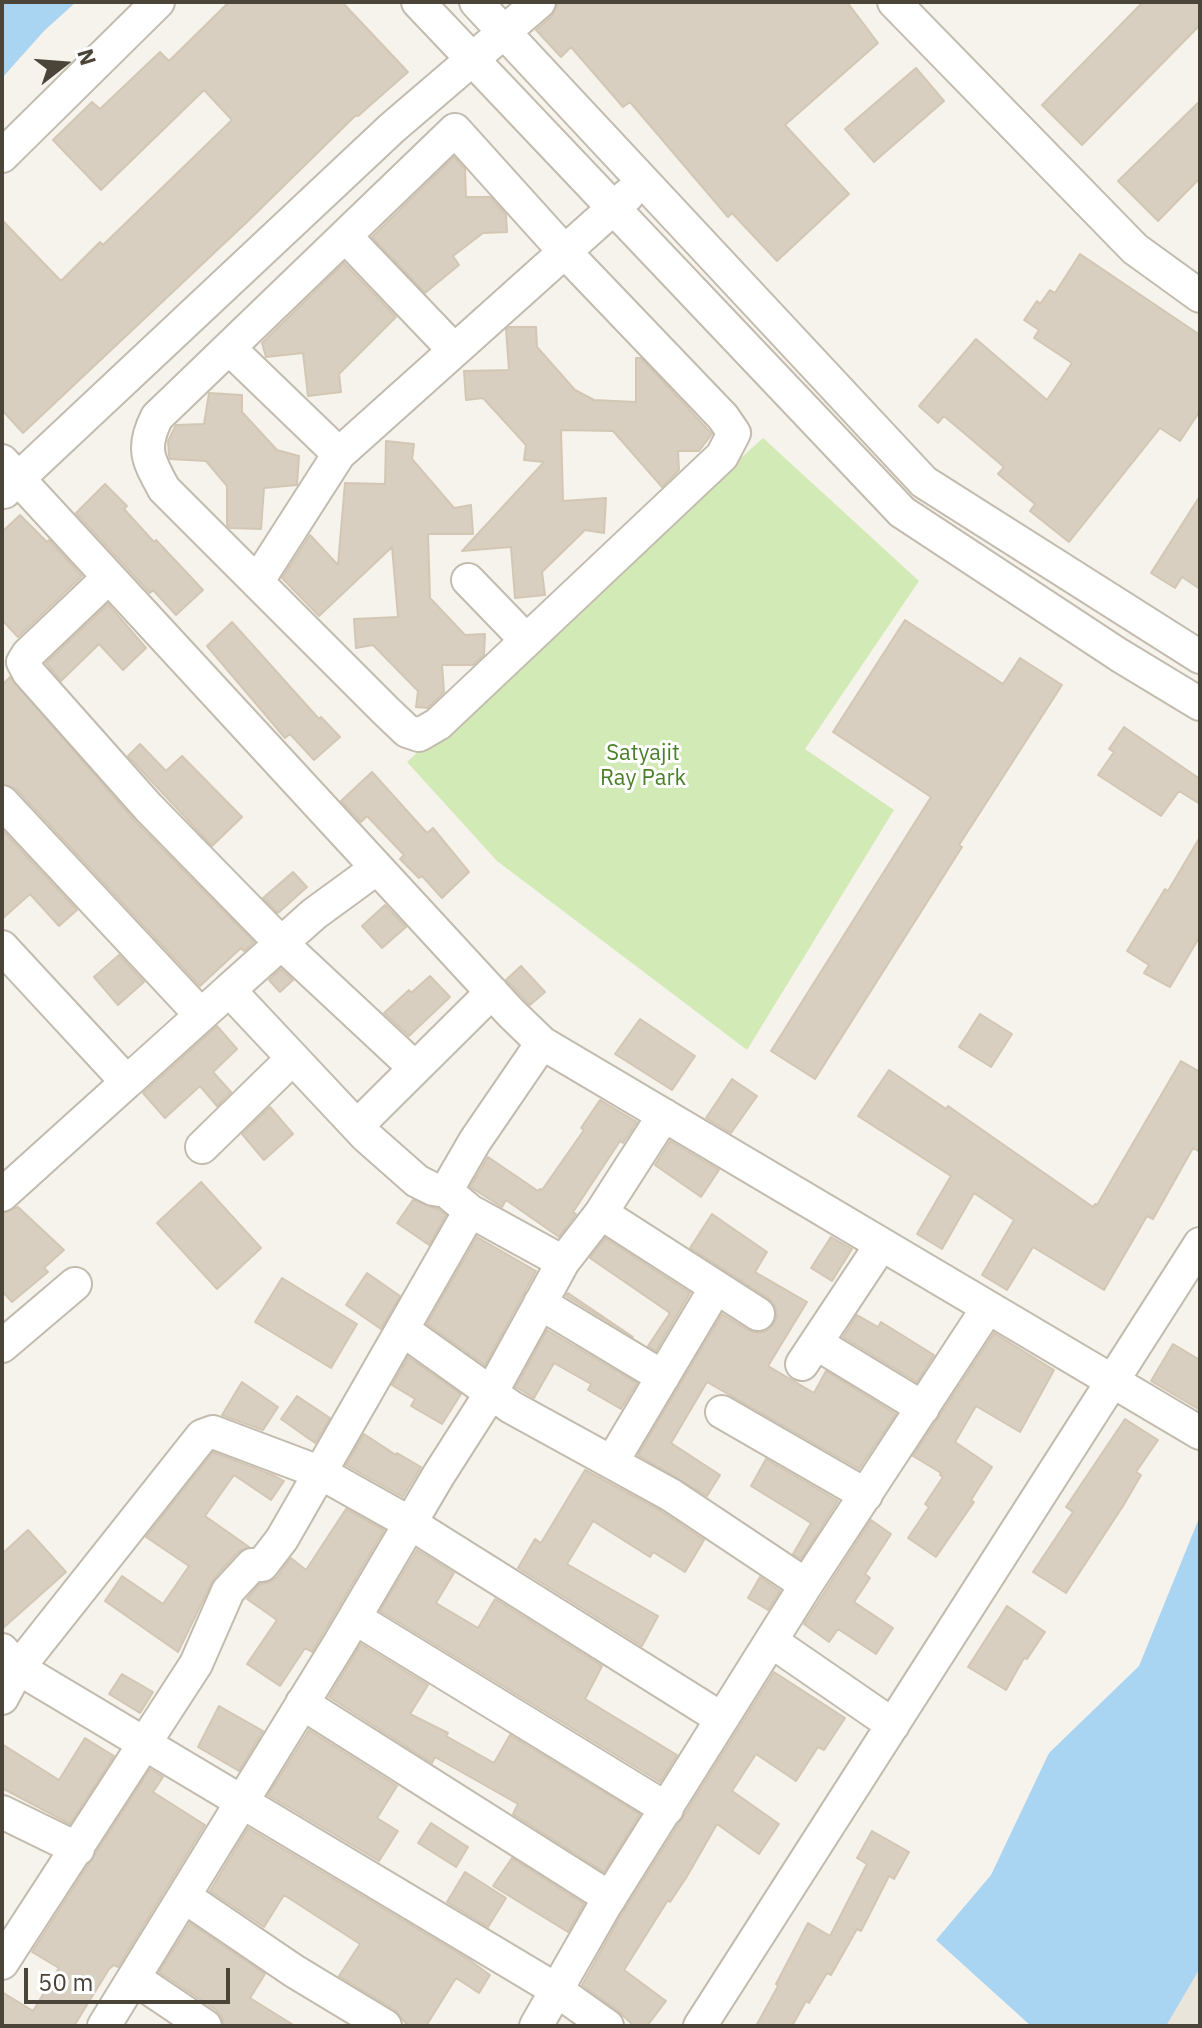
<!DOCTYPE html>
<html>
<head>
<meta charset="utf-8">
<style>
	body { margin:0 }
	#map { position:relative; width:1202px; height:2028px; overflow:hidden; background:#f6f3ec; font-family:"IBM Plex Sans",sans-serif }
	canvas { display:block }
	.frame { position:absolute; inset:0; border:4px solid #4b4439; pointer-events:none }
	.north { position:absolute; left:24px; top:24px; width:80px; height:80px; -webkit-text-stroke:6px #fff; paint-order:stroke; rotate:73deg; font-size:22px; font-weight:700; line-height:32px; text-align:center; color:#4b4439 }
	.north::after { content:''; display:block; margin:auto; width:28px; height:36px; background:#4b4439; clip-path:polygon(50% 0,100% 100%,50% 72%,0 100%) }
	.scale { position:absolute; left:24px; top:1968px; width:206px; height:36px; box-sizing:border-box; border:4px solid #4b4439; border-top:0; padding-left:10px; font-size:24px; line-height:28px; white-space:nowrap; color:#4b4439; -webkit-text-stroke:6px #fff; paint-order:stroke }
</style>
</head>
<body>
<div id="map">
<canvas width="1202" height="2028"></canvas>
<div class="frame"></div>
<div class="north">N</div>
<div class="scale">50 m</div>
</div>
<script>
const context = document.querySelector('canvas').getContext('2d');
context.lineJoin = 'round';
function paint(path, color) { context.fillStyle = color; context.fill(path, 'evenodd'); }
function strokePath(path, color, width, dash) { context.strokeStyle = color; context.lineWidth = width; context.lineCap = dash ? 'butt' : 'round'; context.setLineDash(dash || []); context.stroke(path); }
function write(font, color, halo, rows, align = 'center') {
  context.font = font + ' "IBM Plex Sans",sans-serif'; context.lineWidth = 6; context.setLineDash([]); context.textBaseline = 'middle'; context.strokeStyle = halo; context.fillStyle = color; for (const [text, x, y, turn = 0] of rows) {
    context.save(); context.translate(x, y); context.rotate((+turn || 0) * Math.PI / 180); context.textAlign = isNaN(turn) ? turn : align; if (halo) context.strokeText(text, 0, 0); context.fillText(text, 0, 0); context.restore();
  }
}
const residential = new Path2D(`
	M1200,1855v171h-45z`);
const green = new Path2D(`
	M763,438l156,143 -114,168 89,61 -147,240 -250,-189 -90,-99z`);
const water = new Path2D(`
	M2,2h74l-32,29 -42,47z
	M1200,1516v452l-34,58h-135l-95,-86 55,-65 58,-122 90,-87z`);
const building = new Path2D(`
	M229,2h113l66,70 -50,44 -2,-1 -108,106 -225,212 -21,-23v-190l59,61 39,-39 3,3 129,-125 -28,-30 -103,100 -48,-50 39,-38 8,7 60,-57 9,9z
	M558,2h289l31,41 -93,82 64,69 -72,67 -45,-48 -4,4 -98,-115 -7,5 -52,-60 -10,10 -25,-27 16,-14z
	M1143,2h57v23l-118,120 -40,-40z
	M916,68l28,33 -70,61 -29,-33z
	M1200,101v77l-42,43 -40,-40z
	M454,157l11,12 1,28h24l16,18 1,17 -24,1 -30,23 6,9 -34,28 -53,-56z
	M1080,254l120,81v76l-20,30 -20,-13 -91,114 -39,-31 5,-7 -37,-30 6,-7 -60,-51 -6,7 -19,-17 57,-67 71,61 25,-37 -38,-25 5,-8 -15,-10 13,-19 3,3 10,-14 5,3z
	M344,263l52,54 -57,57 2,18 -33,4 -5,-43 -37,4 -4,-14z
	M509,327h27l1,20 38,43 19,10 42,2v-44h5l71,76 -13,17h-21l1,19 -17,17 -49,-56 -52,-1 2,71 43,-3 -2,35 -19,-3 -43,42 3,23 -30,3 -4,-51 -49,4 82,-89 -20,-2 2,-15 -43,-47 -17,2 -2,-29 45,-1 -3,-41z
	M209,393l33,2v17l35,38 22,6 -2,29 -33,3 -3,41 -31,-1 -3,-3v-39l-21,-25 -36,-2 -1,-3 -1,-15 8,-16 28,-1z
	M386,441l28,3 -2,15 42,49 17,-3 2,29h-45l2,64 35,37 20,-1 -1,21 -11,10h-31l2,27 -16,16 -12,-1 2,-16 -45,-46 -17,3 -2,-29 44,-2 -6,-70 -73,69 -37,-38 28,-43 28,30 7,-82 40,1z
	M105,484l22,22 -3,3 30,33 2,-2 47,50 -27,25 -23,-25 -3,3 -74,-80z
	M1200,496v93l-18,-12 -7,11 -24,-15z
	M20,515l27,27 2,-2 33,36 -64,61 -16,-17v-88z
	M108,604l38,44 -23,22 -24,-26 -38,37 -15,-18z
	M905,620l98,64 17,-26 42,27 -103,160 3,2 -147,232 -44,-28 160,-254 -98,-65z
	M232,622l87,97 2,-2 19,20 -26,23 -24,-26 -5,4 -78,-92z
	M10,677l124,143 120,122 -10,9 -3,-3 -41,38 -184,-197 -14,-5v-99z
	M1124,727l76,52v25l-21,-13 -18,25 -63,-41 16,-23 -5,-3z
	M140,744l26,27 16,-15 60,61 -30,29 -84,-90z
	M372,772l55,61 6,-5 36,44 -27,26 -20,-22 -3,2 -19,-19 4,-4 -37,-39 -6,6 -20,-21z
	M2,830l75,80 -18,16 -29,-32 -28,25z
	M1200,837v99l-30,51 -26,-14 5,-8 -22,-14 38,-62 3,2z
	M293,872l14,15 -29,26 -15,-15z
	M385,905l21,22 -24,21 -20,-22z
	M119,955l25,27 -26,23 -24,-28z
	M521,966l24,26 -15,13 -24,-25z
	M281,969l12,11 -13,12 -11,-12z
	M430,976l20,21 -41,39 -25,-23 25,-23 2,3z
	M980,1014l32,20 -21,33 -32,-20z
	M640,1019l55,37 -23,34 -57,-36z
	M217,1026l20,23 -24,23 18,20 -14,14 -17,-20 -35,32 -22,-25z
	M1181,1061l19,11v80l-7,-4 -40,71 -6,-3 -43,74 -71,-43 -26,43 -25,-15 32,-55 -40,-27 -32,56 -25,-15 34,-58 -93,-60 31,-46 57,39 2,-3 145,101 2,-3 2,1z
	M732,1079l25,17 -26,37 -25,-15z
	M600,1100l37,22 -14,21 -3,-2 -47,71 3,2 -17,23 -53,-37 -4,7 -32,-20 18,-30 50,34 2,-2 2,1 42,-60 -3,-2z
	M270,1107l23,27 -29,26 -22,-26z
	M670,1141l49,29 -18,27 -46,-32z
	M201,1182l60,66 -44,41 -60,-66z
	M413,1200l25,9 8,6 -17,30 -32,-22z
	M18,1207l46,43 -20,18 4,4 -36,30 -10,-11v-78z
	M712,1214l55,38 -12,20 52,30 -39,64 46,27 12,-22 70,43 -37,55 -152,-87 -36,61 49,32 -13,21 -69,-41 84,-141 26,16 10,3 8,-2 7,-6 4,-9 -2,-10 -7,-8 -78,-50z
	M477,1237l59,34 -51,94 -58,-41z
	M831,1237l21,12 -20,32 -21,-13z
	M605,1238l85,55 -34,58 -8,-5 22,-33 -80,-55z
	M367,1273l33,23 -19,33 -35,-24z
	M282,1278l75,46 -26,44 -76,-46z
	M568,1293l65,44 -67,-41z
	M857,1315l21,12 3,-5 53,33 -17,27 -74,-45z
	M547,1330l90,53 -16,26 -33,-19 3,-6 -37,-21 -20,35 -18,-11z
	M994,1333l60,37 -34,62 -44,-26 -21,36 37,25 -21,33 3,2 -38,55 -28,-19 21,-31 -4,-3 18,-27 -3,-2 1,-2 -28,-17z
	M1173,1344l27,16v50l-49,-29z
	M408,1357l53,37 -19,30 -31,-18 4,-7 -23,-14z
	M242,1382l36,25 -15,23 -41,-15z
	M297,1396l33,22 -15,25 -34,-24z
	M1125,1419l33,21 -22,32 5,3 -18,31 -57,87 -33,-21 40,-60 -7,-5z
	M364,1434l32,21 1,-2 24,14 -18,30 -57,-32z
	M213,1452l62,24 9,5 -13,19 -37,-25 -29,41 44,31 -11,5 -24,26 -36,74 -73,-51 17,-25 41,28 26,-38 -43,-29z
	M766,1459l72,42 -37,58 -8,-5 18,-31 -60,-37z
	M585,1470l76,41 43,29 -19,32 -32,-20 -3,5 -57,-36 -26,43 91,52 -16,30 -124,-78 17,-29 6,4z
	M346,1509l38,21 -72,122 -7,-4 -25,38 -33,-22 30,-44 -30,-21 13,-15 10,-2 7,-5 14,-19 15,12z
	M871,1520l20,14 -26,40 5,4 -16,24 39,26 -17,26 -38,-25 -9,13 -25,-18z
	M28,1530l38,42 -64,57v-75z
	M417,1550l37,23 -18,30 42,25 17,-29 107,67 -17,33 92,56 -17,27 -280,-171z
	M760,1577l20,14 -12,19 -20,-12z
	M1007,1606l38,26 -18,27 -3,-1 -18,32 -38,-23z
	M361,1644l67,41 -18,29 38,19 -2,3 48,27 16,-28 130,79 -36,58 -91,-58 5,-10 -83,-47 -3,6 -103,-66z
	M774,1672l71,46 -21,32 -6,-3 -22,34 -40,-27 -24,37 47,33 -20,30 -42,-30 -31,54 -16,24 -2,-2 -44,70 42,31 -19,25h-13l-16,-15 -36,-26 38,-68z
	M122,1674l31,18 -13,21 -31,-19z
	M219,1706l44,25 -24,40 -41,-24z
	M309,1730l88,56 -20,32 21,13 -19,30 -111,-66z
	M85,1738l29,18 -44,68 -68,-36v-44l57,36z
	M150,1769l13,8 -10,15 52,33 -87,142 -4,-2 -5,4 -35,57h-72v-34l31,19 26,-43 -27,-16z
	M431,1823l37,24 -12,20 -38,-24z
	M248,1828l220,131 22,16 -11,18 -23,-15 -30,48h-18l-13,-16 -56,-34 21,-32 -76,-49 -20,32 -54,-36z
	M872,1831l37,21 -15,27 -5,-3 -28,55 -4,-2 -26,46 -4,-2 -18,30 -3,-2 -14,25h-36l22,-40 -2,-2 32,-61 22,13 37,-72 -10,-6z
	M512,1858l72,46 -16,28 -75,-46z
	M465,1872l41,26 -18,29 -41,-25z
	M190,1923l75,51 -15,24 45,28h-71l-2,-9 -6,-7 -57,-38z`);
const street = new Path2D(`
	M418,2l484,510 217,143 81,49
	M476,2l448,480 276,175
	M894,2l241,247 65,47
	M455,130l110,122 158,165 11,16 -12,23 -284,268 -19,11 -12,-4 -22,-21 -221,-221c-16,-29 -23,-41 -7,-72z
	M2,156l156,-154
	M345,236l109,114
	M229,348l110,106
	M2,461l509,552 31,30 658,390
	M4,492l388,-364 147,-126
	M108,578l-80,76 -5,8 6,11 119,134 133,136 134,125
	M468,580l58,60
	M257,582l82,-128 289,-259
	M2,802l199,213
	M2,947l125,135 102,-92 137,146 51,45 16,8 13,2 24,20 93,51
	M229,990l85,-76 63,-46
	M357,1126l135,-134
	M202,1147l91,-89
	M446,1191l29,-50 67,-98
	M2,1195l125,-113
	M601,1213l157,101
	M540,1303l123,74
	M403,1330l108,77 160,88 135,90
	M816,1343l107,65
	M2,1346l73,-62
	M802,1364l79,-119
	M722,1412l144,83
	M612,1462l103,-173
	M355,1618l312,191
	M771,1641l122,84
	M2,1650l16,18 537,321 52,37
	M2,1698l16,-30 184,-232 11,-4 106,40 91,51 312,196
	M302,1703l308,195
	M2,1812l76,37
	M185,1897l109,74 91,55
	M2,1963l194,-299 32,-73 24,-26h10l20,-26 188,-328
	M134,1978l71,48
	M104,2026l235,-382 99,-168 53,-83 72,-131 38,-49 63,-98
	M536,2026l68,-119 202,-322 181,-276
	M700,2026l500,-782`);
const parkNames = [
	["Satyajit",643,754],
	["Ray Park",643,779]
];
paint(residential, '#eae5da');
paint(green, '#d2eab5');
paint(water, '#a9d4f2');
paint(building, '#d8cfc1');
strokePath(building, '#d3c7b4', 2);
strokePath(street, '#c2bbae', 36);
strokePath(street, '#fff', 32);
write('22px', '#4a7f2a', '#fff', parkNames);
</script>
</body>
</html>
